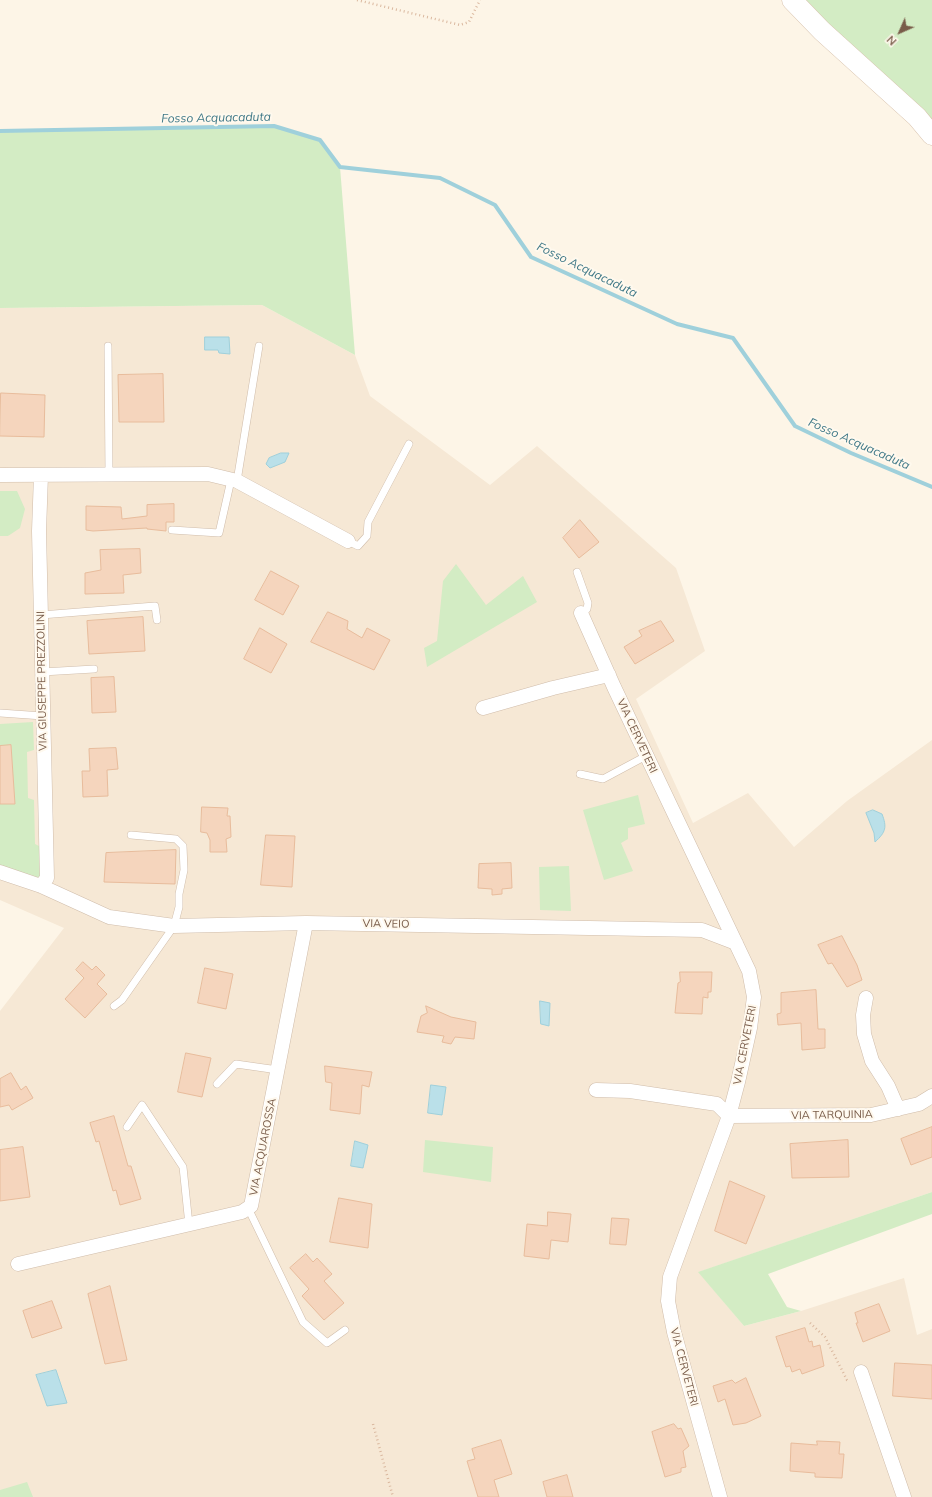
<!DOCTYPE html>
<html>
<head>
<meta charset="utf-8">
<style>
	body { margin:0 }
	#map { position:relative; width:932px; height:1497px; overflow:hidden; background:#fdf5e7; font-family:Mulish,sans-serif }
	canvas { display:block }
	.north { position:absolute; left:880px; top:12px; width:40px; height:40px; -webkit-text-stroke:3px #fff9ee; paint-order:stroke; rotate:225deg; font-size:11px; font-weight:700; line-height:16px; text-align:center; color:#795c49 }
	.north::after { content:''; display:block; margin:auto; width:14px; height:18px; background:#795c49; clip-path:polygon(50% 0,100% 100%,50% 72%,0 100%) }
</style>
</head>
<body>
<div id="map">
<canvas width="932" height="1497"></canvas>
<div class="north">N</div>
</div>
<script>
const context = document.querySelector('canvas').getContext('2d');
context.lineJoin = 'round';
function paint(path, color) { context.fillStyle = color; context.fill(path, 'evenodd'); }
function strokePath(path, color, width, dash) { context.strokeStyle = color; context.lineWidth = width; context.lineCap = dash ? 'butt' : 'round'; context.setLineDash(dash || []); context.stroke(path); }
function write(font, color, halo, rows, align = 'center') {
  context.font = font + ' Mulish,sans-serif'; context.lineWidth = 4; context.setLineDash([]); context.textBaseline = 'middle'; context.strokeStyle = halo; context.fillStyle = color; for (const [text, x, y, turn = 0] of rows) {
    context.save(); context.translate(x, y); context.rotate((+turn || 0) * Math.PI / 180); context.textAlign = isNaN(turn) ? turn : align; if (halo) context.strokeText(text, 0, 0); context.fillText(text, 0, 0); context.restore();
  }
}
const residential = new Path2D(`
	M262,305l93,50 15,41 120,89 47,-39 139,122 29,83 -69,48 57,124 55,-30 46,54 53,-46 85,-61v452l-233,80 45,54 57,-15 103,-33 13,57 15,-6v168h-932v-486l64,-83 -64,-28v-364h8l9,-45h-17v-183z`);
const green = new Path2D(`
	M792,0h140v135z
	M274,126l46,14 20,27 15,188 -93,-50 -262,3v-177z
	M0,491h17l8,18 -5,19 -12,8h-8z
	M456,564l30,41 37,-29 14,26 -110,65 -3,-19 13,-7 6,-60z
	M33,722l1,28 -7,2 1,46 6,2 1,44 10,5 -5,33 -40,-14v-144z
	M638,795l7,29 -17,4v11l-7,4 12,28 -29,9 -21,-70z
	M569,866l2,45 -31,-1 -1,-43z
	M425,1140l68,7 -2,35 -68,-10z
	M932,1192v22l-164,60 19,33 14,4 -57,15 -46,-54z
	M27,1482l6,15h-33v-7z`);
const water = new Path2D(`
	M205,337h24l1,17 -11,-1 -1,-3h-13z
	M281,453h8l-4,9 -15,6 -4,-4 3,-6z
	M873,810l9,4c5,13 4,18 -7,28l-1,-9 -8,-20z
	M540,1001l10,2 -1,23 -8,-2z
	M431,1085l15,2 -4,28 -14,-2z
	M355,1141l13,4 -5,23 -12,-2z
	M56,1370l11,33 -20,3 -11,-31z`);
const stream = new Path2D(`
	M0,131l274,-5 46,14 20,27 100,11 55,27 36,52 146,67 56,14 62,88 56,27 81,34`);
const building = new Path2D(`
	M163,374l1,48h-45l-1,-47z
	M1,393l44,2 -1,42 -44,-1z
	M174,504v18h-8v9l-19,-2v-1l-54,3 -7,-1v-24l35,1 1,12 25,-3v-11z
	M580,520l19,22 -20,16 -16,-20z
	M140,549l1,24 -18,2 1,18 -39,1v-21l16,-3 -1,-20z
	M271,571l28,15 -16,29 -28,-15z
	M328,612l20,9 -1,8 15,9 5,-10 23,12 -16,30 -63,-28z
	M143,617l2,34 -56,3 -2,-33z
	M661,621l13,20 -39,23 -11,-17 18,-11 -3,-5z
	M260,628l27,16 -16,29 -27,-14z
	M114,677l2,35 -24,1 -1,-35z
	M11,745l4,59h-15v-58z
	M116,748l2,21 -11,1 1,26 -25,1 -1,-26h8l-1,-22z
	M202,807l26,1 -1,8h3l1,21 -5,2 1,13h-17v-12l-3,-7 -6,-1z
	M266,835l29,1 -3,51 -31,-2z
	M176,850l-1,34 -71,-2 2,-29z
	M511,863l1,25 -10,1v5l-10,1v-6l-14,-1 1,-24z
	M842,936l15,29 5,15 -15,7 -15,-24 -4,1 -10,-19z
	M83,962l9,8 4,-4 9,9 -8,9 10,10 -22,24 -20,-19 19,-21 -8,-8z
	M205,968l28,6 -7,35 -28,-6z
	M680,972h32l-1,20h-3v6l-5,-1 -1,17 -27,-1 3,-30 2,-1z
	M816,990l2,39h7v19l-23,2 -1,-27 -23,2 -1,-11 4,-1v-20z
	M426,1006l25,11 25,5 -2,17 -19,-2 -4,7 -9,-2 2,-6 -27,-4 4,-16 6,-3z
	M186,1053l25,5 -9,39 -24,-5z
	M325,1066l47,6 -3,15 -7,-2 -2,29 -30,-4 2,-27 -6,-1z
	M11,1073l10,17 5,-4 7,12 -21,12 -3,-5 -9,2v-28z
	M114,1116l14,50h3l10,33 -21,6 -4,-15 -3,1 -14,-50 -3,1 -6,-19z
	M932,1127v30l-21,8 -10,-26z
	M848,1140l1,37 -57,1 -2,-34z
	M23,1147l7,50 -30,4v-51z
	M730,1181l35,15 -19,48 -31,-13z
	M339,1198l33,6 -4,44 -38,-6z
	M548,1212l23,2 -3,28 -17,-2 -2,19 -25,-3 3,-32 20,2z
	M612,1218l17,1 -3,26 -16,-1z
	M306,1254l7,8 4,-4 15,16 -8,7 20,22 -20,17 -22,-24 7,-7 -19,-21z
	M110,1286l17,74 -22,4 -17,-70z
	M52,1301l10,27 -30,10 -9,-27z
	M879,1304l11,27 -27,11 -7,-19h2l-3,-10z
	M805,1328l4,14 3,-1 1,6 7,-2 4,21 -22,8 -2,-5 -8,3 -2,-6 -4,1 -10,-30z
	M895,1363l37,2v34l-39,-3z
	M746,1378l15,38 -15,7 -13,2 -8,-26 -7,3 -5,-16 19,-6 3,3z
	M674,1424l4,5 3,-1 8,18 -6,5 3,16 -5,1v4l-16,5 -13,-45z
	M501,1440l11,34 -18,6 5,17h-21l-11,-36 8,-2 -3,-10z
	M817,1441l23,1 -1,12h5l-2,24 -27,-1v-4l-25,-2 1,-28 26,2z
	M567,1475l6,22h-26l-4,-15z`);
const path = new Path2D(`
	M357,0l103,25 9,-3 11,-22
	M810,1323l15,14 22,43 3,1
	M373,1424l20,73`);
const lane = new Path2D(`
	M108,346l1,128
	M237,481l22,-135
	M172,530l47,3 12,-53
	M348,541l10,5 9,-10 1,-14 41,-78
	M577,572l11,31 -1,6 -6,4
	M41,615l114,-9 2,14
	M42,672l52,-3
	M0,713l43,3
	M580,774l23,5 43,-23
	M114,1006l8,-6 52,-74 5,-19v-13l5,-24 -1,-24 -7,-7 -45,-4
	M217,1084l19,-20 42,6
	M127,1127l15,-22 41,62 6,58
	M248,1208l55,114 24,21 18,-13`);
const street = new Path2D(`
	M0,475l208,-1 29,7 111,60
	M41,475l-2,56 8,347 -6,8
	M581,613l33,74 135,284 5,26 -4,31 -12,54 -9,34 -59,161 -2,24 6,31 46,165
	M483,708l70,-20 56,-13
	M0,872l41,14 68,31 65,9 132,-3 396,7 34,13
	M866,998l-3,17 1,19 8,27 16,25 10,23
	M596,1090l34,1 87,13 12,12 142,-1 48,-11 13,-8
	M18,1264l224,-52 9,-6 55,-283
	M861,1372l43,125`);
const secondary = new Path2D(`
	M792,0l30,31 95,86 15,18`);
const streetNames = [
	["VIA GIUSEPPE PREZZOLINI",42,681,-91],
	["VIA CERVETERI",637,736,65],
	["VIA VEIO",386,924,1],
	["VIA CERVETERI",745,1045,-79],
	["VIA TARQUINIA",832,1115,-1],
	["VIA ACQUAROSSA",263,1147,-79],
	["VIA CERVETERI",684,1367,75]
];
const waterNames = [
	["Fosso Acquacaduta",216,118,-1],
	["Fosso Acquacaduta",587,270,26],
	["Fosso Acquacaduta",859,444,24]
];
paint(residential, '#f6e8d5');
paint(green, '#d3ecc4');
paint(water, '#bae0e9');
strokePath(water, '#9fd0db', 1);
strokePath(stream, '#9fd0db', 4);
paint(building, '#f5d5bd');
strokePath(building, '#e8bc9c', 1);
strokePath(lane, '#d0bdab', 8);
strokePath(street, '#d0bdab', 15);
strokePath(secondary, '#d6c0ab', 21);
strokePath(path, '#dab89f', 2.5, [1, 3]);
strokePath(lane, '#fff', 7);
strokePath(street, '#fff', 14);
strokePath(secondary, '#fff', 20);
write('11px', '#795c49', '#fff9ee', streetNames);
write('italic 12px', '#3f7887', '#fff9ee', waterNames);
</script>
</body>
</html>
